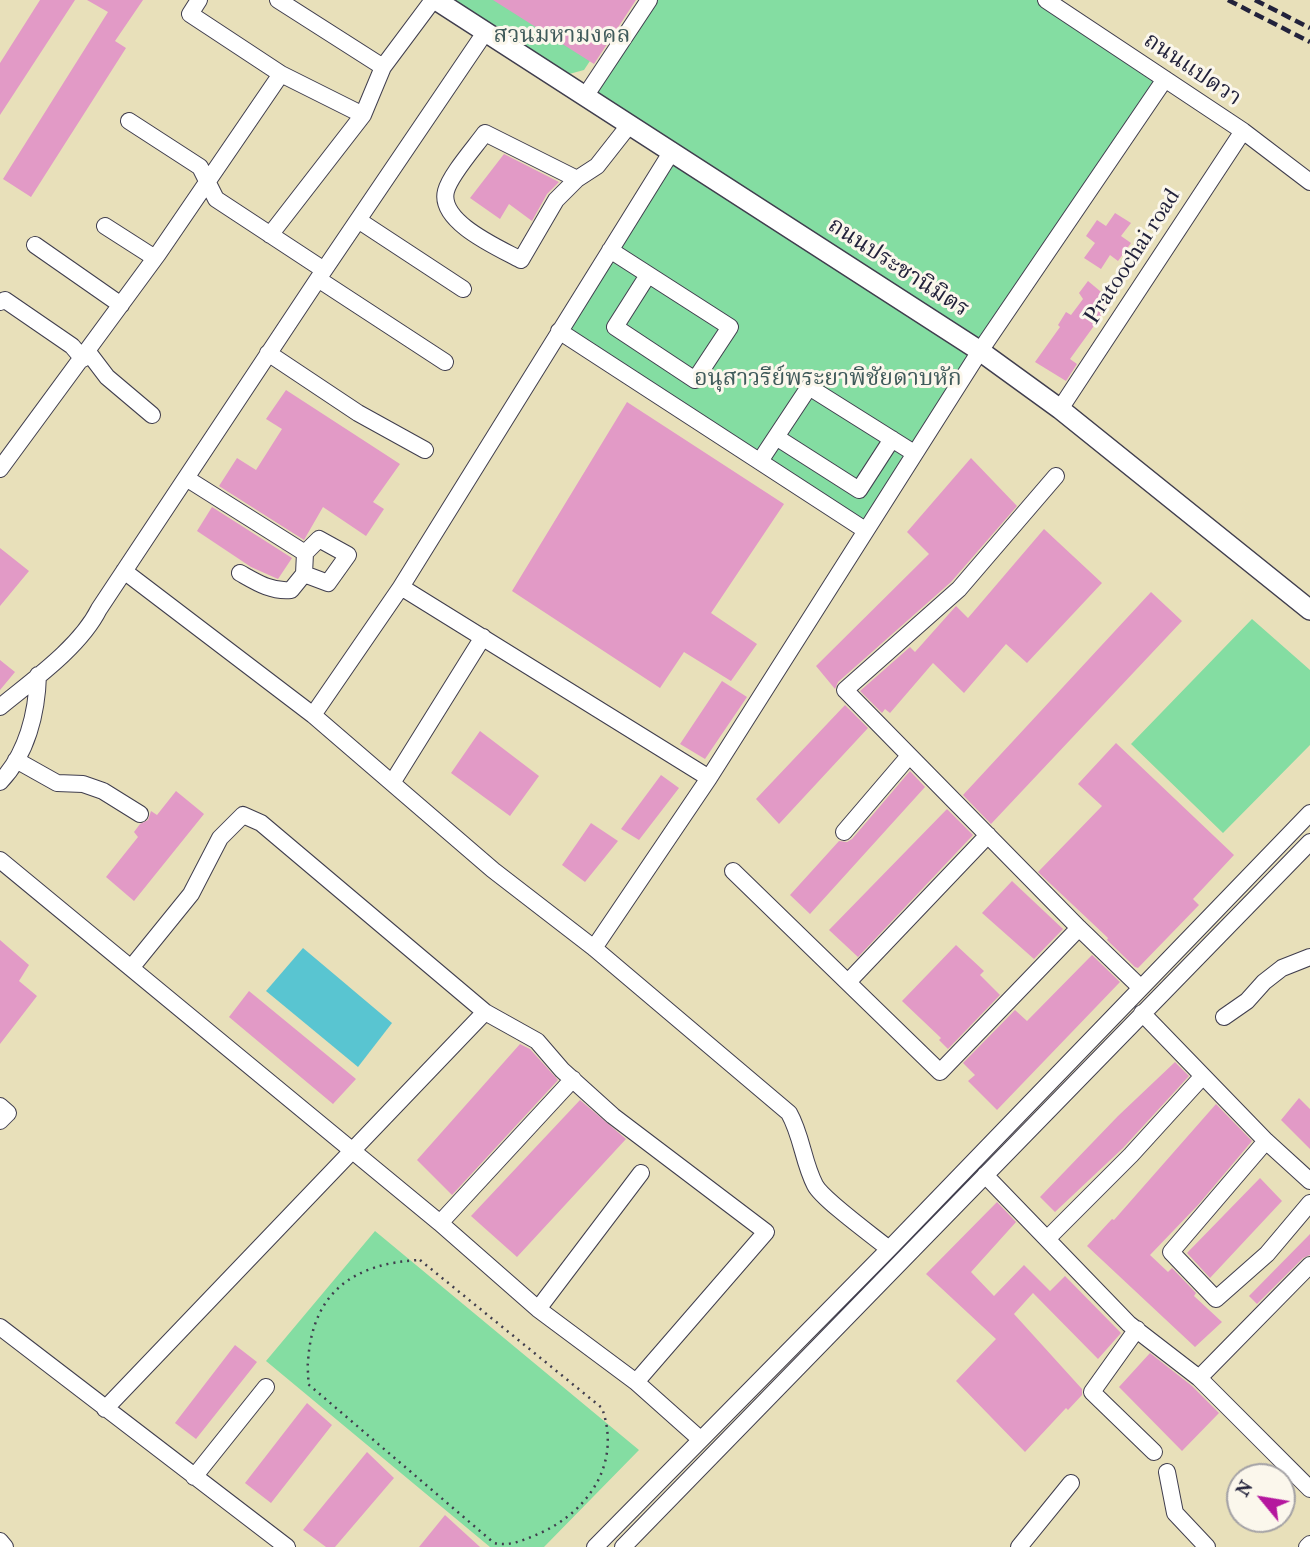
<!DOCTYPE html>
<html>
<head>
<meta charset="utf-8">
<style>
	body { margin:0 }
	#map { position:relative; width:1310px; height:1547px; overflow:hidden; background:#e8e0ba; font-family:"IM FELL French Canon",serif }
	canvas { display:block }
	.north { position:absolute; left:1226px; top:1463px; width:70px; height:70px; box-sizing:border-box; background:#fbf7ec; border:2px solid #a4a2a5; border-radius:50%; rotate:300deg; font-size:19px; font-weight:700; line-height:28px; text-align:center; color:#22223b }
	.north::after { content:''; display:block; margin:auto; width:24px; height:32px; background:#b5179e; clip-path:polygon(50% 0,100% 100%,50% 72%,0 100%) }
</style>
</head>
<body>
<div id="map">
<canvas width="1310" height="1547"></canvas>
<div class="north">N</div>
</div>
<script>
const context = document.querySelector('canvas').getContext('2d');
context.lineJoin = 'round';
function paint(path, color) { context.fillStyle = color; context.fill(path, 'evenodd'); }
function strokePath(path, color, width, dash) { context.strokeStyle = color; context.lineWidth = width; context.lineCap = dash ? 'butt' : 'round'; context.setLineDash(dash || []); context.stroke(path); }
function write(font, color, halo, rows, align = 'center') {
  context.font = font + ' "IM FELL French Canon","Noto Serif Thai",serif'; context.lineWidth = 6; context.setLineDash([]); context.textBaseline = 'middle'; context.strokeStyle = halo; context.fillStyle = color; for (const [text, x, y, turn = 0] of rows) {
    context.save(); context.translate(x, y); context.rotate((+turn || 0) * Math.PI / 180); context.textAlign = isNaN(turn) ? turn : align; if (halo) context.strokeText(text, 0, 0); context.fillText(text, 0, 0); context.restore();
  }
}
const green = new Path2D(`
	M439,0h191l-46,70 -26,7z
	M649,0h397l119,79 -300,451 -306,-199 113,-180 -86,-56z
	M1252,619l58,51v75l-87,88 -92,-89z
	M375,1231l264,219 -95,97h-54l-224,-186z`);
const water = new Path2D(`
	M303,948l89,75 -34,44 -92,-76z`);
const building = new Path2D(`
	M40,0h35l-75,115v-52z
	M87,0h56l-28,41 11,7 -95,149 -28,-18 105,-167z
	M493,0h143l-42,64z
	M504,154l55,28 -12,12 -15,27 -23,-17 -9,15 -30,-21z
	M1115,213l16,10 -10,13 10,7 -13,18 -8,-6 -9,14 -17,-11 11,-15 -9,-7 11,-16 9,6z
	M1088,281l24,20 -42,58 7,5 -11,17 -31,-19 25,-35 -2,-2 8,-13 5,3 12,-16 -4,-6z
	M286,390l114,74 -27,38 11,7 -18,27 -43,-29 -19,33 -85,-54 18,-28 19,12 26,-41 -16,-10z
	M627,402l157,102 -73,109 46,31 -26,37 -47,-29 -24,36 -148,-97z
	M971,458l46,48 -66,76 -113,100 -3,7 -19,-23 113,-112 -22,-22z
	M212,507l80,51 -14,21 -27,-12 -54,-36z
	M1044,529l58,54 -75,80 -21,-19 -42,49 -31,-30 -43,50 -5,-4 -3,4 -22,-22 50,-44 5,5 41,-46 12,12z
	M0,548l29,23 -29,35z
	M1151,592l31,29 -191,203 -28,-29z
	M0,660l15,12 -15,18z
	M722,681l25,16 -42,62 -25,-15z
	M845,705l23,23 -89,96 -23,-25z
	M480,731l59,45 -29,40 -59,-43z
	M1116,743l118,112 -41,44 6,6 -61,63 -3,-1 -28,-27 1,-2 -70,-66 64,-66 -24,-22z
	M910,771l15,16 -115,127 -20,-19 49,-54 8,1 5,-3z
	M661,775l18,13 -40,52 -18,-11z
	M176,791l28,23 -70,87 -28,-24 32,-40 -4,-5 6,-8 8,-4 3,-9 6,4z
	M947,809l26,26 -115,122 -29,-27z
	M591,823l27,18 -33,41 -23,-17z
	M1012,881l51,48 -29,30 -52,-46z
	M0,940l29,25 -10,16 18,15 -37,48z
	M956,945l28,26 -4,4 20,20 -52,54 -9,-9 2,-2 -39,-37z
	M1092,955l28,27 -123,128 -29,-29 7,-6 -12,-12 52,-53 12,11z
	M249,991l107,88 -23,25 -104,-87z
	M520,1044l10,5 28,31 -106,115 -35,-35z
	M1175,1062l14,14 -66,72 -68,64 -15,-15 78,-81z
	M1299,1098l11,11v40l-29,-29z
	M580,1100l46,39 -109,118 -46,-41z
	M1216,1104l36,37 -54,64 -48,50 18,17 4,-4 24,25 -2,3 28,26 -27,25 -108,-101 25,-27 2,1z
	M1260,1178l22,23 -72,77 -23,-25z
	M997,1202l19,20 -45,50 23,24 30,-31 26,26 15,-15 56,57 -23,26 -65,-66 -19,21 68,75v6l-14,15 -2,-2 -41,44 -69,-71 40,-42 -70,-65z
	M1310,1234v21l-7,3 -46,46 -8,-8z
	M235,1345l22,17 -61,77 -21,-16z
	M1150,1353l42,33 27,27 -37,38 -63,-64z
	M307,1403l25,22 -61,78 -26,-20z
	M367,1452l27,26 -59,69h-9l-23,-17z
	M445,1515l35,32h-61z`);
const path = new Path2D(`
	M420,1260l182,148c21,59 -18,109 -71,129 -12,5 -24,9 -37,6l-186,-159c1,-8 -1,-15 0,-22 4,-70 46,-99 112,-102z`);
const minor = new Path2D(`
	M278,0l105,67
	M1046,0l197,131 67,51
	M281,74l82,41 20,-48 50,-67
	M586,95l63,-95
	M129,121l71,46 16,32 108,71
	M577,179l-92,-46c-10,14 -35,42 -39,58 -8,31 53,57 75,69l35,-60 21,-21 20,-13 33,-42
	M358,220l105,69
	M105,226l50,32
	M270,235l93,-120
	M35,245l86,60
	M610,250l120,77 -35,53 -80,-53 33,-52
	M318,279l127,83
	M0,302l5,-2 67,46 11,13
	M559,331l306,199
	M88,352l19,25 45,38
	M268,353l90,60 67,37
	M1060,409l183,-278
	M776,437l83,53 33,-51
	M760,461l49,-74 105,66
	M0,469l158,-215 123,-180 -91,-60 9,-14
	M1056,476l-97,113 -114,101 234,238 61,59
	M186,478l119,75
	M124,571l189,144 180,155 101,78 195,165c13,23 14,49 26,72 7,14 58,51 74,64
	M240,573c16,9 31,19 51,17l13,-16 1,-21 14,-14 29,16 -20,28 -24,-9
	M401,587l308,191
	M0,707c33,-27 80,-60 99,-98l219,-330 168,-248
	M313,715l88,-128 271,-436
	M16,760l41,23 26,1 20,7 37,23
	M0,782c27,-28 37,-69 38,-107
	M392,783l91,-146
	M844,832l65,-76
	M0,860l440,363 98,86 98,73 64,57
	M733,871l207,201 139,-144
	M594,948l115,-170 271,-427 185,-272
	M131,968l60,-74 29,-56 23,-23 18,8 224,189 52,29 25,29 51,46 153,116 -130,150
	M848,982l140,-147
	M1142,1013l124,128 44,40
	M1224,1017l23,-16 17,-19 18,-14 28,-11
	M0,1106l8,7 -8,8
	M1266,1141l-95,111 45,47 51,-45 43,-51
	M985,1175l144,149 70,54 111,111
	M440,1223l133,-144
	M1047,1239l84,-84 71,-78
	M538,1309l103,-136
	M0,1327l287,220
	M1137,1329l-45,63 62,60
	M1199,1378l111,-113
	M105,1409l380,-397
	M1167,1472l8,41 32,34
	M194,1477l72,-90
	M0,1541l5,6
	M595,1547l294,-298 421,-436
	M623,1547l687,-705
	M1019,1547l52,-64
	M1307,1547l3,-3`);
const major = new Path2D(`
	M436,0l544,351 80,58 250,201`);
const rail = new Path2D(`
	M1228,0l82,42
	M1255,0l55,28`);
const parkNames = [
	["สวนมหามงคล",562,36],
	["อนุสาวรีย์พระยาพิชัยดาบหัก",828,379]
];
const streetNames = [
	["ถนนแปดวา",1192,70,34],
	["Pratoochai road",1133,257,-57],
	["ถนนประชานิมิตร",898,268,33]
];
paint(green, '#84dda2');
paint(water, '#59c5d1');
paint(building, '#e29ac6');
strokePath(minor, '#403e4e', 18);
strokePath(major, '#403e4e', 22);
strokePath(path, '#403e4e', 2.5, [2, 5]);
strokePath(minor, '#fff', 16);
strokePath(major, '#fff', 19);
strokePath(rail, '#22223b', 4.5, [10, 5]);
write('23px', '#3f5a5a', '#fbf7ec', parkNames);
write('23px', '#22223b', '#fbf7ec', streetNames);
</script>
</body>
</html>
